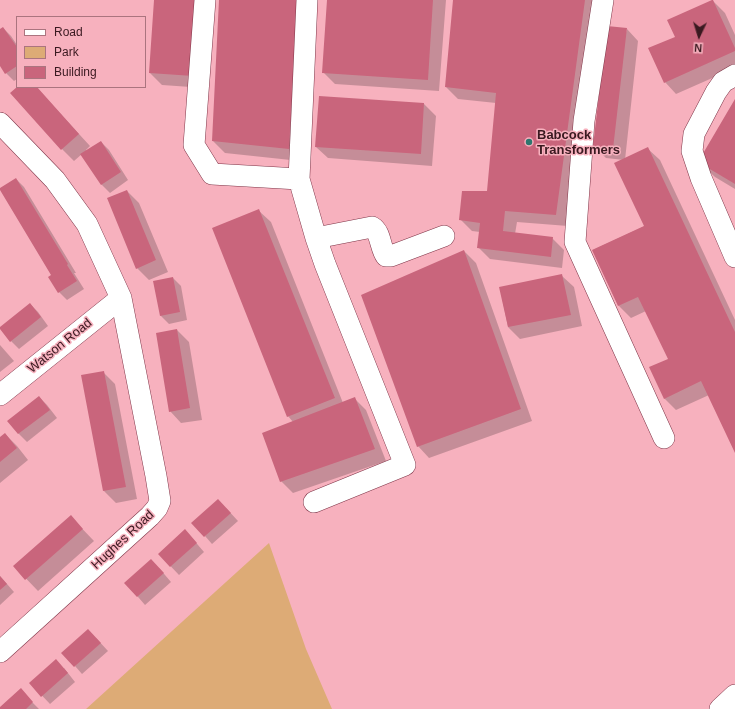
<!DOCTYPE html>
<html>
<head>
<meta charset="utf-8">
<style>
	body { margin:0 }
	#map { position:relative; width:735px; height:709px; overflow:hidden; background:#f7b1be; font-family:Helvetica,sans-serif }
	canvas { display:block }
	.legend { position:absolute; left:16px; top:16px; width:130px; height:72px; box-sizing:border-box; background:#f7b1be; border:1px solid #ab747f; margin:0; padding:5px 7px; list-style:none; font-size:12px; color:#3a1920 }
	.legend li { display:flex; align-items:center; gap:8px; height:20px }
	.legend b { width:20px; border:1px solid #ab747f }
	.north { position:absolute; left:679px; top:16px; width:40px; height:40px; -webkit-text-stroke:3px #f7b1be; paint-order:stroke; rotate:184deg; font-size:11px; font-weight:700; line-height:16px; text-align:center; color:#3a1920 }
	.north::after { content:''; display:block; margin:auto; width:14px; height:18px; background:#3a1920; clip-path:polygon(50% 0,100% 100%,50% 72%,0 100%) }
</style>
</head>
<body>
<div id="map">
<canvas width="735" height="709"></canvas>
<ul class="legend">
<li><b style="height:5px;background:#fff"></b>Road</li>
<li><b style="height:11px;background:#ddab76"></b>Park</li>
<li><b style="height:11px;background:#c9657c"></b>Building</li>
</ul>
<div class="north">N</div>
</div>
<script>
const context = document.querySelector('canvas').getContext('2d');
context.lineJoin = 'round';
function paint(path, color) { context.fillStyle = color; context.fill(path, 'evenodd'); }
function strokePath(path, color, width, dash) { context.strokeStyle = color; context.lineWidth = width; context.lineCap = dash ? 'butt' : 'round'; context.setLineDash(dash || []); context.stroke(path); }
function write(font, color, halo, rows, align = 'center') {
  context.font = font + ' Helvetica,sans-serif'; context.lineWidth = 3; context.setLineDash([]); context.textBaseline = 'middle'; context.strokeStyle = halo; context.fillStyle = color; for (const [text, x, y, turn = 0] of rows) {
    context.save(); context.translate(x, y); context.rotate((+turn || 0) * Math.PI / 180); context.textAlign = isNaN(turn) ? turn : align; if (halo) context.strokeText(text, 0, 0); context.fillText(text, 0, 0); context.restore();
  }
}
const green = new Path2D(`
	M269,543l37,106 26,60h-246z`);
const shadow = new Path2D(`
	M155,0l50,88 -43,-3 -12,-12z
	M220,0h90l-10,161 -75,-8 -12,-12z
	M328,0h118l-7,91 -104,-7 -12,-12z
	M454,0h144l-30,226 -51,-4 -2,12 37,4 12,12 -2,18 -72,-9 -12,-12 2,-15 -8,-1 -12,-12 28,-27 8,-89 -38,-4 -12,-12z
	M713,1l12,12 10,22v33l-59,26 -11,-12 11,-45z
	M3,28l8,8 6,9v34l-3,2 -8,-8 -6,-9v-34z
	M627,29l11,12 -13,119 23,-11 12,11 75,160v131l-26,-56 -33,15 -12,-12 5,-39 -23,-48 -15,7 -12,-12 -26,-56 52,-24 -21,-66 -18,-2 -12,-12z
	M18,87h18l54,59 -4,4v1l15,-9 8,8 19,30 -18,13 -8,-8 -20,-31 -8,7 -12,-12z
	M320,97l104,7 12,12 -4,50 -104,-8 -12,-11z
	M735,101v88l-20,-12 -16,-15z
	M16,179l8,8 52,86h-2l10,16 -17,11 -8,-8z
	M127,191l12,12 29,69 -19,8 -12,-12z
	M259,211l12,11 72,181 11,-5 12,12 20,51 -93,32 -12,-12 12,-59 -5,-6z
	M464,251l12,12 56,158 -103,37 -11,-12z
	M562,276l12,11 8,39 -62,13 -12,-12 -8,-39z
	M173,278l8,8 6,34 -18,4 -8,-8 -7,-34z
	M30,304l8,8 10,14 -29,23 -8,-8z
	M177,330l12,12 13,78 -21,3 -11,-12z
	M0,345l14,16 -14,11z
	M103,372l12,12 22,115 -21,4 -12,-12 -22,-115z
	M39,397l8,8 10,13 -30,24 -8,-8 -10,-13z
	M5,434l12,12 11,14 -28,23v-45z
	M226,508l12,13 -26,23 -7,-8z
	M71,517l23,24 -56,50 -24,-25z
	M192,538l12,14 -25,23 -20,-21z
	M159,568l12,14 -26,23 -19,-22z
	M0,576l14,16 -14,13z
	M96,638l12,13 -26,23 -7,-8z
	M64,668l11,14 -25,22 -20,-21z
	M28,698l11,11h-39v-1z`);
const building = new Path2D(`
	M154,0h45l-6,76 -44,-3z
	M219,0h79l-9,149 -77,-8z
	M327,0h106l-5,80 -106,-7z
	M453,0h132l-29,215 -51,-4 -2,20 50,6 -2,20 -74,-9 3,-25 -21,-3 3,-29h25l9,-98 -51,-6z
	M712,0h1l22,48v3l-71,32 -16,-35 27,-11 -8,-17z
	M607,26l20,2 -14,121 -20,-3z
	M3,27l14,20v19l-12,8 -5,-8v-37z
	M17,87h20l42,47 -18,16 -51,-57z
	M319,96l105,7 -3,51 -106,-7z
	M735,99v85l-37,-22z
	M101,141l20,31 -20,13 -21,-31z
	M648,147l87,185v121l-34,-72 -37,18 -15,-32 19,-8 -30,-62 -20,9 -26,-56 52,-24 -30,-63z
	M16,178l52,86 -1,1 10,16 -19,12 -10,-16 3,-2 -51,-85v-2z
	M127,190l29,70 -20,9 -29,-71z
	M259,209l76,189 -48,19 -75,-189z
	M464,250l57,159 -104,38 -56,-152z
	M562,274l9,41 -63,12 -9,-40z
	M173,277l7,35 -20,4 -7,-35z
	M30,303l11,14 -31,25 -10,-13v-2z
	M177,329l13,79 -21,4 -13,-79z
	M104,371l22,116 -23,4 -22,-116z
	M39,396l11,14 -32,24 -11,-13z
	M355,397l20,52 -95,33 -18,-49z
	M5,433l12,15 -17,14v-25z
	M218,499l13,14 -27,24 -13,-14z
	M71,515l12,14 -58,51 -12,-14z
	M185,529l12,14 -27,24 -12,-13z
	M151,559l13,14 -27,24 -13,-14z
	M0,576l7,8 -7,6z
	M88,629l13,14 -27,24 -13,-14z
	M56,659l12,14 -27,24 -12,-14z
	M21,688l12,14 -7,7h-26v-2z`);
const minor = new Path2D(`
	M205,0l-11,145 18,29 87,5 8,-179
	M603,0l-19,121 -9,121 89,196
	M735,75l-12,7 -7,10 -22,42 -2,17 9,27 34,79
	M0,123l55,57 32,44 34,74 35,178 4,25 -3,7 -7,8 -150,136
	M299,179l17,59 9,26 80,201 -91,37
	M316,238l56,-11c9,5 8,21 14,29h5l53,-20
	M0,395l121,-97
	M720,709l15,-14`);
const markers = [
	[529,142,4,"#2e766f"]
];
const poiNames = [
	["Babcock",537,135],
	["Transformers",537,150]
];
const streetNames = [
	["Watson Road",60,346,-39],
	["Hughes Road",123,540,-43]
];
paint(green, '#ddab76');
paint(shadow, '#0003');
paint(building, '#c9657c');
strokePath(minor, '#7e3447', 22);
strokePath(minor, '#fff', 21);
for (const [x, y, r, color] of markers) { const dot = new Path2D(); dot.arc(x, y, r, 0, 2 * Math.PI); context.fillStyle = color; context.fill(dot); strokePath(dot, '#f7b1be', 1.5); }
write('bold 13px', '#3a1920', '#f7b1be', poiNames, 'left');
write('13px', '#3a1920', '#f7b1be', streetNames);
</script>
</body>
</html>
